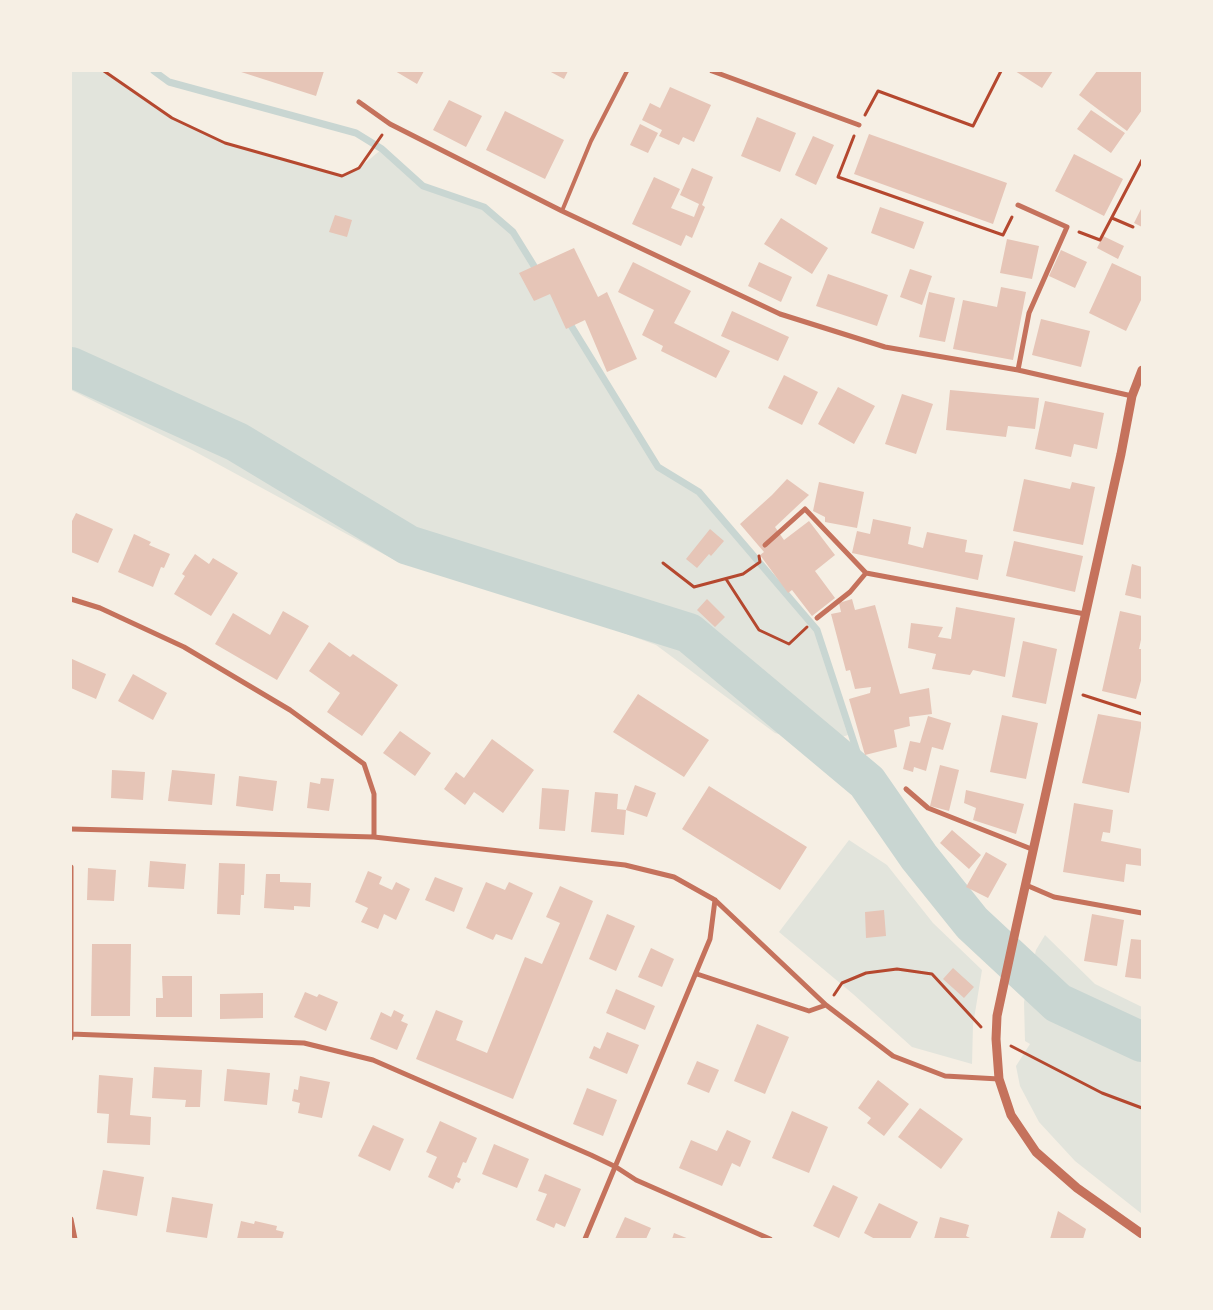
<!DOCTYPE html>
<html>
<head>
<meta charset="utf-8">
<style>
	body { margin:0 }
	#map { position:relative; width:1213px; height:1310px; overflow:hidden; background:#f6efe4; font-family:Roboto,sans-serif }
	canvas { display:block }
	.frame { position:absolute; inset:0; border:72px solid #f6efe4; pointer-events:none }
</style>
</head>
<body>
<div id="map">
<canvas width="1213" height="1310"></canvas>
<div class="frame"></div>
</div>
<script>
const context = document.querySelector('canvas').getContext('2d');
context.lineJoin = 'round';
function paint(path, color) { context.fillStyle = color; context.fill(path, 'evenodd'); }
function strokePath(path, color, width, dash) { context.strokeStyle = color; context.lineWidth = width; context.lineCap = dash ? 'butt' : 'round'; context.setLineDash(dash || []); context.stroke(path); }
const green = new Path2D(`
	M71,71h33l68,47 53,25 117,33 17,-8 23,-19 41,37 61,21 29,25 145,235 41,25 118,138 34,104 -12,4 8,16 -72,-21 -119,-88 -111,-41 -145,-41 -208,-113 -121,-60z
	M849,840l38,25 46,58 49,47 -9,55 -1,39 -60,-17 -59,-53 -74,-62z
	M1045,935l50,49 47,23v207l-67,-53 -36,-39 -19,-36 -4,-20 14,-22 -5,-3 -1,-39 12,-52z`);
const stream = new Path2D(`
	M154,71l15,11 187,51 26,16 41,37 61,21 29,25 26,42
	M567,319l91,148 41,25 118,138 50,152`);
const river = new Path2D(`
	M71,367l166,75 171,103 281,88 178,149 52,75 53,66 86,80 84,39`);
const building = new Path2D(`
	M238,71h86l-8,25z
	M395,71h29l-7,13z
	M549,71h19l-4,8z
	M1015,71h38l-11,17z
	M1097,71h45v39l-15,21 -48,-36z
	M670,87l41,18 -17,37 -11,-5 -4,8 -20,-9 3,-6 -20,-10 8,-17 10,5z
	M449,100l33,16 -16,31 -33,-17z
	M1091,110l34,23 -14,20 -34,-24z
	M505,111l59,29 -19,39 -59,-29z
	M757,117l39,16 -16,39 -39,-16z
	M640,124l18,9 -10,20 -18,-8z
	M869,134l138,49 -14,41 -139,-50z
	M813,136l21,9 -18,40 -21,-10z
	M1074,154l49,25 -19,37 -49,-25z
	M692,168l21,9 -11,28 3,2 -13,31 -6,-3 -5,11 -49,-22 22,-47 26,12 -9,19 23,9 5,-13 -19,-9z
	M880,207l44,15 -10,27 -43,-16z
	M1142,207v20l-8,-4z
	M335,215l17,5 -5,17 -18,-5z
	M781,218l47,30 -16,26 -48,-30z
	M1103,236l21,10 -6,13 -21,-11z
	M1007,239l32,7 -7,33 -32,-6z
	M574,248l24,49 9,-5 30,67 -30,13 -22,-52 -19,9 -16,-35 -16,7 -15,-28z
	M1061,250l26,12 -12,26 -26,-12z
	M633,262l58,29 -17,32 56,28 -14,27 -55,-27 2,-5 -21,-11 12,-25 -36,-18z
	M759,262l33,15 -11,25 -33,-16z
	M1112,263l30,14v21l-16,33 -37,-18z
	M910,269l22,7 -10,29 -22,-8z
	M828,274l60,21 -11,31 -61,-20z
	M1001,287l25,5 -13,68 -60,-11 10,-49 34,7z
	M929,292l26,6 -10,44 -26,-5z
	M732,311l57,26 -11,24 -57,-25z
	M1041,319l49,12 -9,36 -49,-12z
	M784,375l34,17 -16,33 -34,-17z
	M838,387l37,19 -21,38 -36,-20z
	M950,390l89,8 -4,31 -27,-3 -2,11 -60,-7z
	M902,394l31,10 -17,50 -31,-10z
	M1045,401l59,12 -7,36 -23,-5 -3,13 -36,-8z
	M787,479l22,16 -34,32 9,13 25,-19 26,34 -20,16 20,27 -23,18 -20,-26 -4,3 -28,-38 4,-3 -24,-28 32,-29z
	M1024,479l46,10 2,-7 23,5 -12,58 -70,-14z
	M819,482l45,10 -7,36 -32,-6v-5l-12,-6z
	M76,513l37,16 -15,34 -27,-11v-29z
	M873,519l38,8 -3,17 15,4 4,-16 40,8 -2,12 18,3 -5,25 -126,-27 5,-22 13,3z
	M710,529l14,12 -13,15 -2,-2 -12,14 -11,-9z
	M134,534l17,8 -2,3 21,9 -6,14 -3,-1 -8,20 -35,-15z
	M1014,541l69,15 -8,36 -69,-16z
	M195,554l14,10 4,-6 25,15 -27,43 -37,-22 11,-18 -3,-2z
	M1132,564l10,3v32l-17,-4z
	M707,599l18,18 -10,10 -18,-17z
	M852,599l3,11 20,-5 25,89 29,-6 3,26 -23,3 1,9 -16,4 3,17 -32,8 -16,-56 21,-6 1,-6 -16,2 -5,-19 -4,1 -15,-57 10,-2 -2,-9z
	M956,607l59,11 -10,59 -32,-7 -3,5 -38,-6 4,-15 -28,-6 3,-25 32,4 -5,10 13,2z
	M283,611l26,15 -32,54 -62,-36 18,-31 37,22z
	M1120,611l22,5v19l-3,14h3v28l-6,22 -34,-8z
	M1023,641l34,8 -11,55 -34,-7z
	M329,642l21,15 3,-3 45,31 -36,51 -35,-24 13,-19 -31,-22z
	M72,659l34,15 -10,25 -25,-11z
	M133,674l34,19 -14,27 -35,-19z
	M638,694l71,46 -25,37 -71,-45z
	M1098,714l44,8 -13,71 -47,-10z
	M1002,715l36,8 -12,56 -36,-7z
	M928,716l23,7 -8,27 -11,-3 -6,24 -12,-4 -1,5 -10,-3 7,-28 10,2z
	M400,731l31,22 -16,23 -32,-23z
	M492,739l42,31 -31,43 -29,-21 -9,13 -21,-16 12,-17 8,6z
	M940,765l19,5 -10,41 -19,-5z
	M112,770l33,2 -2,28 -32,-2z
	M172,770l43,4 -3,31 -44,-4z
	M239,776l38,5 -4,30 -37,-5z
	M321,778l13,1 -5,32 -22,-3 3,-26 10,2z
	M635,785l21,8 -9,24 -21,-7z
	M709,786l98,61 -27,43 -98,-61z
	M542,788l27,2 -4,41 -26,-2z
	M966,790l58,14 -8,30 -43,-14 3,-12 -12,-5z
	M595,792l23,2 -1,15 9,1 -2,25 -33,-3z
	M1074,803l39,7 -3,23 -7,-1 -2,9 41,8v17l-16,-2 -2,18 -61,-10z
	M952,830l29,25 -12,14 -29,-26z
	M986,852l21,12 -19,34 -22,-11z
	M150,861l36,3 -2,25 -36,-2z
	M219,863l26,1 -1,31h-3l-1,20 -23,-1z
	M88,868l28,2 -2,31 -27,-1z
	M368,871l14,6 -3,7 13,6 4,-8 14,7 -14,31 -12,-6 -6,15 -17,-7 7,-14 -13,-6z
	M266,874h14v8l31,1 -1,24 -16,-1v4l-30,-2z
	M435,877l28,11 -9,24 -29,-12z
	M486,882l19,8 4,-8 24,11 -21,47 -16,-6 -3,6 -27,-12z
	M560,886l33,15 -80,198 -97,-40 20,-49 27,11 -7,19 31,13 38,-96 17,7 18,-41 -14,-6z
	M884,910l2,26 -20,2 -1,-26z
	M607,914l28,12 -19,45 -27,-12z
	M1092,914l32,6 -7,46 -33,-5z
	M1131,939l11,1v39l-17,-2z
	M92,944h39l-1,72h-39z
	M651,948l23,11 -12,28 -24,-10z
	M953,968l21,19 -10,11 -21,-19z
	M162,976h30v41h-36v-19h7z
	M616,989l39,17 -10,24 -39,-17z
	M305,992l12,5 2,-3 19,8 -12,29 -32,-14z
	M263,993v25l-43,1v-25z
	M394,1010l10,5 -3,6 7,3 -11,26 -27,-11 11,-27 10,5z
	M757,1024l32,13 -24,57 -31,-13z
	M607,1032l32,13 -12,29 -38,-16 5,-12 6,3z
	M697,1061l22,9 -10,23 -22,-9z
	M154,1067l48,3 -2,37h-15l1,-7 -34,-2z
	M227,1069l43,4 -3,32 -43,-4z
	M99,1075l34,3 -3,37 21,2 -1,28 -43,-2 2,-29 -12,-1z
	M300,1076l30,6 -8,36 -24,-5 2,-10 -8,-2 2,-12 4,1z
	M878,1080l31,24 -25,32 -17,-13 4,-5 -13,-10z
	M587,1088l30,12 -14,36 -30,-12z
	M920,1108l43,31 -22,30 -43,-32z
	M792,1111l36,16 -19,46 -37,-15z
	M440,1121l37,17 -11,25 -3,-1 -6,15 4,2 -2,4 -3,-1 -3,7 -25,-12 9,-20 -11,-5z
	M373,1125l31,14 -14,32 -32,-15z
	M727,1130l24,11 -11,26 -8,-4 -10,23 -43,-18 12,-28 26,11z
	M494,1144l35,15 -12,29 -35,-14z
	M103,1170l41,7 -7,39 -41,-7z
	M545,1174l36,15 -16,38 -9,-4 -2,5 -18,-8 11,-26 -9,-3z
	M833,1185l25,12 -19,41 -26,-12z
	M172,1197l41,7 -6,34 -41,-6z
	M879,1203l39,19 -8,17h-35l-11,-6z
	M1058,1211l28,18 -3,10h-33z
	M625,1217l26,11 -5,11h-31z
	M940,1217l29,8 -3,11 6,3h-38z
	M241,1221l13,3 1,-3 22,5 -1,4 8,2 -2,7h-45z
	M674,1233l15,6h-17z`);
const path = new Path2D(`
	M104,71l68,47 53,25 117,33 17,-8 23,-33
	M865,115l13,-24 95,35 28,-55
	M854,136l-16,41 165,58 9,-18
	M1112,218l21,9
	M1079,232l21,8 42,-80
	M663,563l31,24 49,-13 17,-12 -1,-6
	M726,579l33,51 30,14 18,-17
	M1083,695l59,19
	M834,995l8,-12 24,-10 31,-4 35,5 49,53
	M1011,1046l91,47 40,15`);
const service = new Path2D(`
	M562,211l29,-70 36,-70`);
const minor = new Path2D(`
	M712,71l147,54
	M359,102l31,22 172,87 218,103 105,33 133,23 114,26
	M1018,205l49,22 -38,86 -11,57
	M765,545l40,-36 61,64 219,41
	M71,599l29,9 84,39 106,63 74,54 10,30v43
	M817,618l33,-26 16,-19
	M906,789l22,19 106,42
	M71,829l303,8 251,28 49,12 41,23 111,105 67,51 52,20 54,3
	M71,867v171
	M1026,885l28,12 88,16
	M697,974l112,37 17,-6
	M71,1034l233,9 69,17 218,95 25,12 20,13 134,59
	M71,1219l4,20
	M585,1239l125,-300 5,-39`);
const tertiary = new Path2D(`
	M1142,370l-10,26 -11,58 -104,469 -20,93 -1,23 3,40 12,36 25,37 41,36 65,46`);
paint(green, '#e2e4dc');
strokePath(stream, '#c9d6d2', 7);
strokePath(river, '#c9d6d2', 40);
paint(building, '#e6c5b7');
strokePath(path, '#b5482f', 3);
strokePath(service, '#c5725c', 4);
strokePath(minor, '#c5725c', 5);
strokePath(tertiary, '#c5725c', 9);
</script>
</body>
</html>
